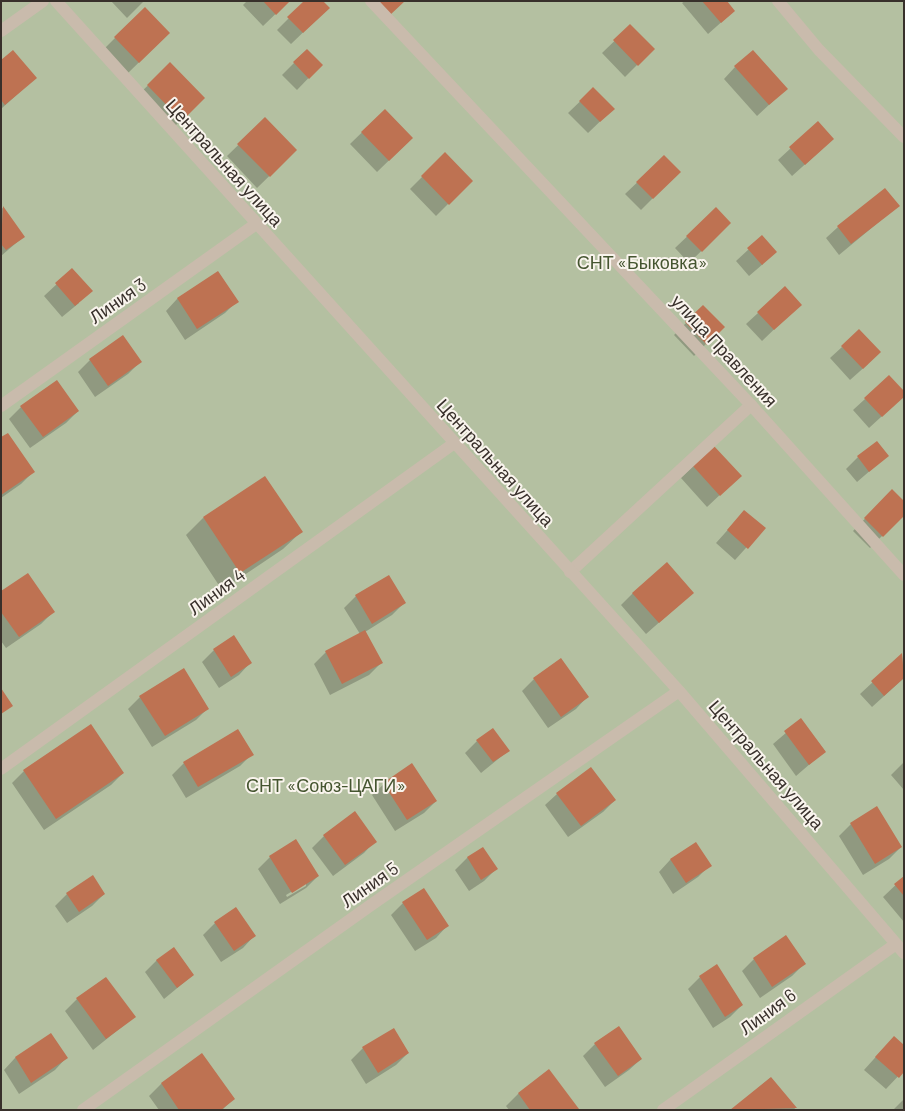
<!DOCTYPE html>
<html>
<head>
<meta charset="utf-8">
<style>
	body { margin:0 }
	#map { position:relative; width:905px; height:1111px; overflow:hidden; background:#f2eae0; font-family:Barlow,sans-serif }
	canvas { display:block }
	.frame { position:absolute; inset:0; border:2px solid #38302b; pointer-events:none }
</style>
</head>
<body>
<div id="map">
<canvas width="905" height="1111"></canvas>
<div class="frame"></div>
</div>
<script>
const context = document.querySelector('canvas').getContext('2d');
context.lineJoin = 'round';
function paint(path, color) { context.fillStyle = color; context.fill(path, 'evenodd'); }
function strokePath(path, color, width, dash) { context.strokeStyle = color; context.lineWidth = width; context.lineCap = dash ? 'butt' : 'round'; context.setLineDash(dash || []); context.stroke(path); }
function write(font, color, halo, rows, align = 'center') {
  context.font = font + ' Barlow,sans-serif'; context.lineWidth = 4; context.setLineDash([]); context.textBaseline = 'middle'; context.strokeStyle = halo; context.fillStyle = color; for (const [text, x, y, turn = 0] of rows) {
    context.save(); context.translate(x, y); context.rotate((+turn || 0) * Math.PI / 180); context.textAlign = isNaN(turn) ? turn : align; if (halo) context.strokeText(text, 0, 0); context.fillText(text, 0, 0); context.restore();
  }
}
const green = new Path2D(`
	M1,1h903v1109h-903z`);
const shadow = new Path2D(`
	M111,1h33l-17,17z
	M247,1h42l-26,25 -20,-21z
	M306,1l10,19 -25,24 -14,-14z
	M685,1h40l9,10 -26,23 -26,-31z
	M630,26l23,23 -28,28 -23,-24z
	M169,33l-42,41 -24,-24 12,-12z
	M307,50l14,15 -24,25 -15,-15z
	M1,61l34,17 -34,31z
	M170,64l33,34 -34,34 -33,-35z
	M735,67l51,22 -29,27 -33,-37z
	M593,89l20,20 -25,24 -20,-20z
	M385,110l27,28 -35,34 -27,-28z
	M265,119l31,31 -39,38 -30,-32z
	M818,123l3,27 -29,26 -14,-16z
	M445,154l26,27 -35,35 -26,-27z
	M664,157l15,15 -38,38 -16,-16z
	M898,206l-59,49 -13,-17 12,-11z
	M3,208l20,29 -22,19v-47z
	M716,209l14,14 -41,40 -14,-15z
	M762,237l1,27 -14,12 -13,-15z
	M72,270l7,33 -17,14 -18,-21z
	M218,272l19,29 -12,12 -40,27 -19,-29 11,-12z
	M703,306l20,21 -29,29 -20,-21z
	M758,313l30,3 -26,25 -16,-17z
	M123,337l17,25 -12,12 -33,23 -17,-25 12,-12z
	M842,347l26,17 -18,16 -20,-22z
	M56,382l22,29 -12,12 -36,25 -21,-29 12,-12z
	M865,399l28,7 -24,22 -16,-18z
	M1,439l32,33 -12,12 -20,14z
	M887,456l-30,26 -11,-13 12,-12z
	M693,466l47,10 -33,31 -26,-29z
	M892,491l12,23 -34,34 -17,-17z
	M203,518l98,14 -18,17 -61,41 -36,-55z
	M733,524l31,4 -29,32 -19,-17z
	M1,593l52,19 -12,12 -35,24 -5,-7z
	M633,593l47,11 -34,30 -25,-29z
	M356,596l48,7 -12,12 -27,17 16,31 -12,12 -39,20 -16,-31 12,-12 34,-18 -16,-26z
	M214,650l36,13 -11,12 -20,13 -17,-26z
	M902,655l2,23 -32,29 -12,-13z
	M534,679l53,18 -11,12 -28,19 -26,-37z
	M140,697l67,12 -11,11 -44,27 -24,-38z
	M801,720l24,31 -29,25 -23,-32z
	M477,741l31,10 -27,22 -16,-20z
	M252,754l-12,12 -54,32 -14,-23 12,-12z
	M904,762v28l-13,-15z
	M24,771l99,2 -12,12 -67,45 -32,-47z
	M384,784l52,17 -12,12 -29,18 -23,-36z
	M557,794l58,6 -12,12 -35,25 -23,-32z
	M851,824l50,23 -12,12 -26,16 -24,-39z
	M324,836l51,5 -11,12 -31,23 -21,-28z
	M695,844l15,21 -12,12 -25,17 -14,-22 11,-12z
	M483,849l13,20 -12,12 -15,10 -14,-21 12,-12z
	M270,857l48,19 -12,12 -26,16 -22,-35zM306,883v3l-19,11 -1,-2z
	M904,877v45l-21,-25z
	M67,894h37l-12,12 -25,17 -12,-17z
	M403,903l44,23 -11,12 -21,13 -24,-36z
	M236,909l18,27 -11,12 -22,14 -18,-27 12,-12z
	M754,959l50,5 -12,12 -32,22 -18,-27z
	M157,960l36,15 -29,24 -19,-27z
	M716,966l26,39 -12,12 -17,11 -25,-39 12,-12z
	M105,978l29,39 -41,33 -28,-39 12,-12z
	M51,1035l15,23 -11,12 -36,24 -15,-24 11,-12z
	M595,1044l46,15 -12,11 -24,17 -22,-31z
	M363,1048l45,5 -12,12 -30,19 -15,-24z
	M882,1050l22,20 -18,19 -22,-19z
	M201,1055l32,44 -11,11h-63l-10,-14 12,-12z
	M549,1071l28,39h-68l-3,-4 12,-12z
	M770,1078l25,30 -1,2h-62z
	M904,1099v11h-11z`);
const building = new Path2D(`
	M263,1h27l-14,14z
	M304,1h19l7,7 -27,25 -16,-16z
	M377,1h28l-15,14z
	M702,1h25l8,10 -14,12z
	M145,7l25,26 -31,30 -25,-26z
	M630,24l25,25 -17,17 -25,-26z
	M307,49l16,16 -14,14 -16,-17z
	M13,50l24,28 -32,27 -4,-5v-40z
	M753,50l35,39 -19,16 -35,-39z
	M170,62l35,36 -23,23 -35,-36z
	M593,87l22,22 -15,13 -21,-21z
	M385,109l28,29 -24,23 -28,-29z
	M265,117l32,33 -27,27 -33,-33z
	M818,121l16,18 -29,26 -16,-18z
	M445,152l28,29 -24,24 -28,-29z
	M664,155l17,17 -28,27 -17,-17z
	M885,188l15,18 -49,38 -14,-18z
	M3,206l22,31 -19,13 -5,-6z
	M716,207l15,16 -29,29 -16,-16z
	M762,235l15,17 -15,13 -15,-17z
	M72,268l21,23 -18,15 -20,-23z
	M218,271l21,31 -42,27 -20,-31z
	M785,286l17,19 -28,25 -17,-18z
	M703,305l22,22 -18,18 -22,-23z
	M859,329l22,23 -18,17 -22,-23z
	M123,335l19,27 -34,24 -19,-27z
	M889,375l15,16v6l-22,20 -18,-19z
	M57,380l22,31 -36,26 -23,-31z
	M8,433l27,39 -34,23v-58z
	M877,441l12,15 -20,16 -12,-16z
	M714,446l28,30 -22,20 -28,-31z
	M265,476l38,56 -63,41 -37,-56z
	M892,489l12,12v15l-21,21 -19,-19z
	M744,510l22,18 -18,21 -21,-19z
	M667,562l27,31 -35,30 -27,-30z
	M28,573l27,39 -36,25 -18,-25v-21z
	M389,575l17,28 -34,21 -17,-29z
	M365,630l18,33 -41,21 -17,-33z
	M234,635l18,28 -21,14 -18,-28z
	M902,653l2,25 -20,18 -13,-15z
	M561,658l28,39 -28,20 -28,-39z
	M184,668l25,41 -44,27 -26,-40z
	M1,688l12,18 -12,8z
	M801,718l25,34 -17,13 -25,-34z
	M91,724l33,49 -68,46 -33,-49z
	M493,728l17,23 -17,11 -17,-22z
	M238,729l16,26 -56,32 -15,-25z
	M412,763l25,38 -30,19 -24,-37z
	M591,767l25,33 -35,26 -25,-33z
	M877,806l25,41 -27,17 -25,-41z
	M355,811l22,31 -32,23 -22,-30z
	M296,839l23,37 -27,17 -23,-37z
	M696,842l16,24 -26,17 -16,-24z
	M483,847l15,22 -17,11 -14,-23z
	M93,875l12,19 -26,18 -13,-19z
	M904,876v20l-10,-12z
	M424,888l25,38 -22,14 -25,-38z
	M236,907l20,29 -22,15 -20,-29z
	M786,935l20,29 -34,23 -19,-29z
	M174,947l20,28 -17,13 -21,-28z
	M717,964l26,41 -18,12 -26,-41z
	M106,977l30,40 -30,22 -30,-41z
	M619,1026l23,33 -24,17 -24,-33z
	M394,1028l15,25 -31,20 -16,-26z
	M51,1033l17,25 -37,25 -16,-26z
	M894,1036l10,9v27l-5,6 -24,-21z
	M202,1053l33,46 -14,11h-42l-18,-27z
	M549,1069l30,40 -1,1h-48l-12,-17z
	M771,1077l26,31 -67,2z`);
const lane = new Path2D(`
	M570,572l181,-167`);
const street = new Path2D(`
	M56,1l623,690 225,262
	M371,1l380,404 153,170
	M778,1l41,49 85,87
	M1,31l42,-30
	M1,406l255,-182
	M1,769l452,-325
	M83,1110l288,-205 308,-214
	M663,1110l233,-166`);
const streetNames = [
	["Центральная улица",224,163,48],
	["Линия 3",118,301,-35],
	["улица Правления",724,351,47],
	["Центральная улица",495,463,48],
	["Линия 4",217,592,-36],
	["Центральная улица",766,765,49],
	["Линия 5",370,885,-35],
	["Линия 6",768,1012,-36]
];
const parkNames = [
	["СНТ «Быковка»",642,263],
	["СНТ «Союз-ЦАГИ»",326,786]
];
paint(green, '#b4c0a1');
paint(shadow, '#0003');
paint(building, '#be7252');
strokePath(lane, '#c9bbac', 12);
strokePath(street, '#c9bbac', 12);
write('18px', '#38302b', '#f9f4ed', streetNames);
write('18px', '#455530', '#f9f4ed', parkNames);
</script>
</body>
</html>
